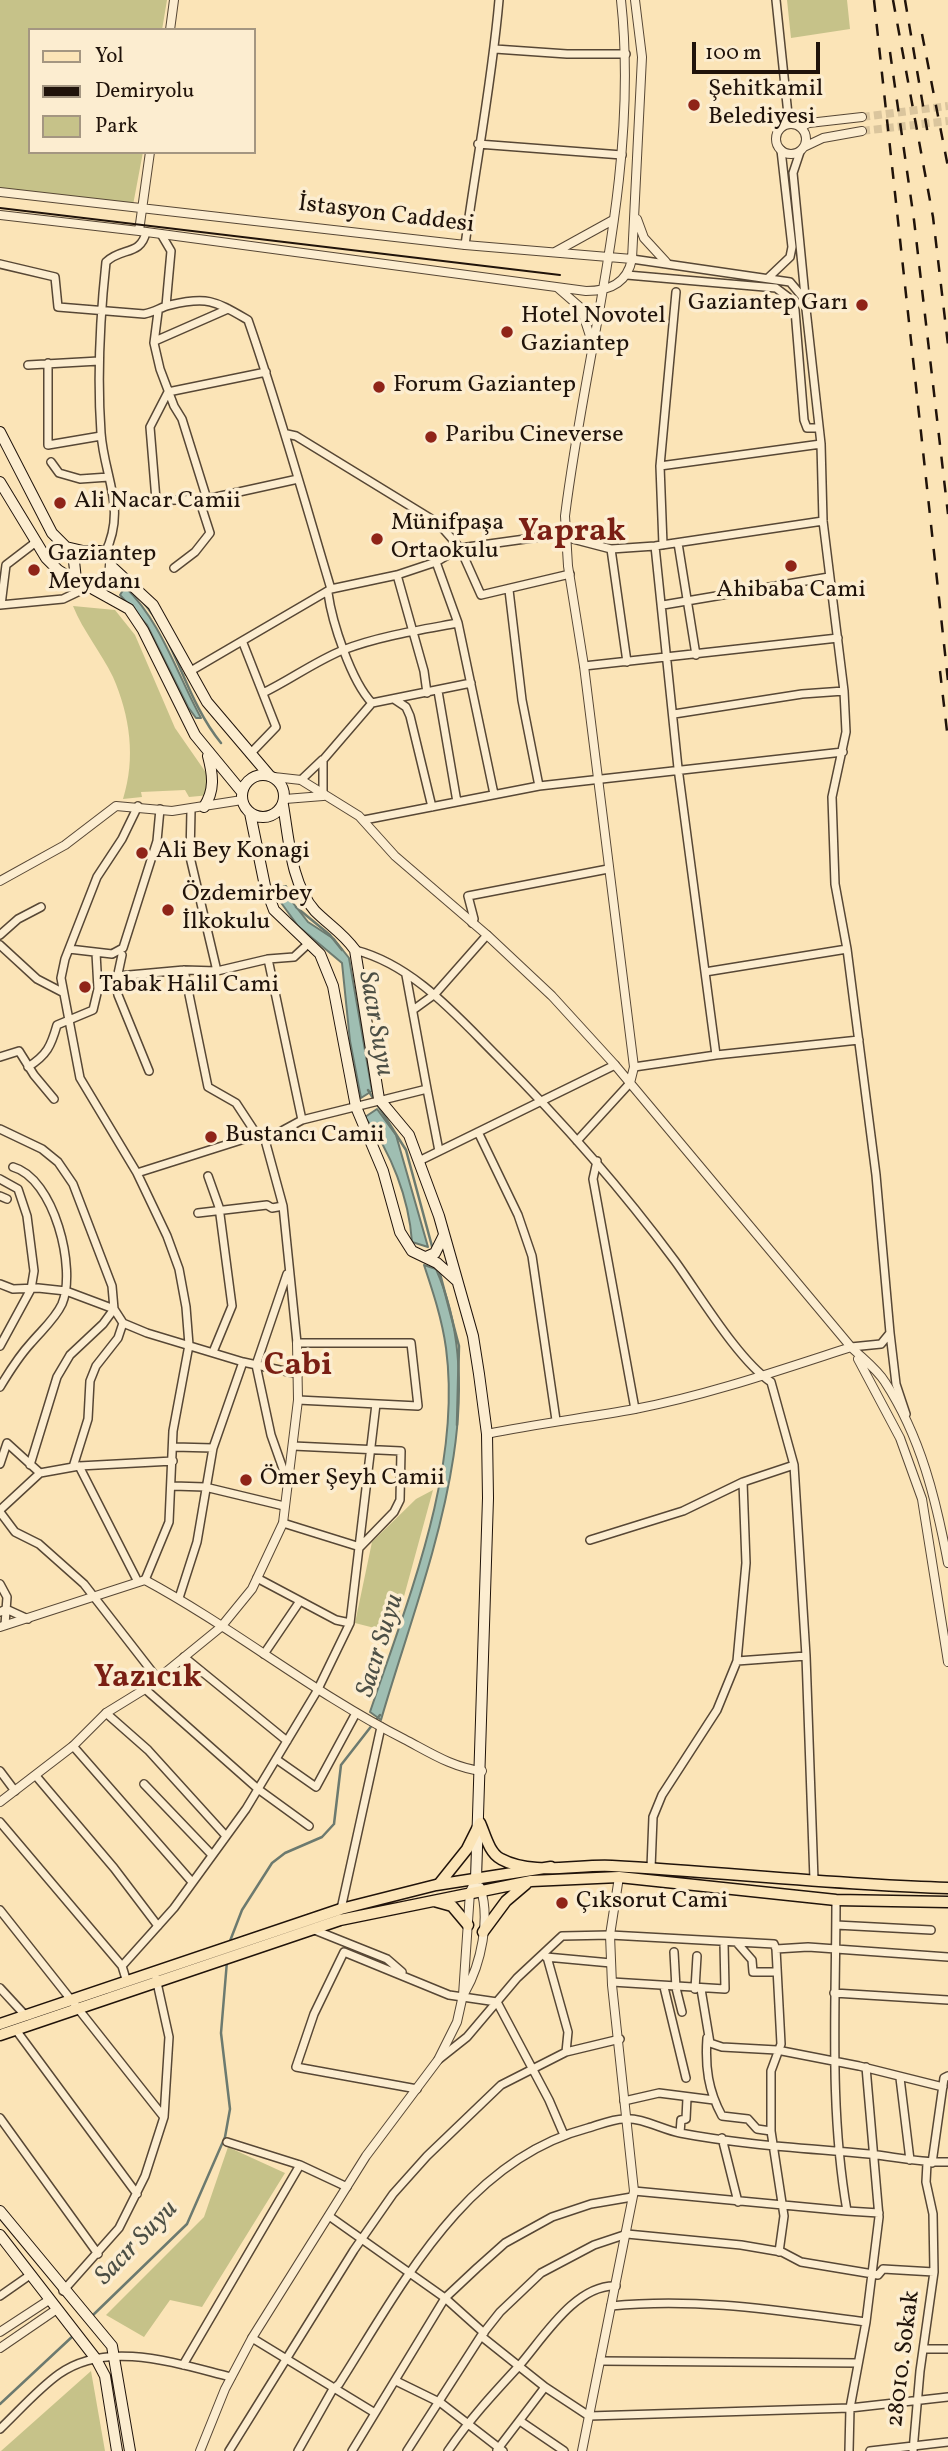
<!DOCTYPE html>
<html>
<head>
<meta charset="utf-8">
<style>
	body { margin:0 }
	#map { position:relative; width:948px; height:2451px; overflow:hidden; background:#fbe4b7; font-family:Vollkorn,serif }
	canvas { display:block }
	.legend { position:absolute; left:28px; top:28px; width:228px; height:126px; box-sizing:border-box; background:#fcedd0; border:2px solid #a49681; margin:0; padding:9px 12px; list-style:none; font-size:21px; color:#20130a }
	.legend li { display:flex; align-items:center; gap:14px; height:35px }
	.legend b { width:35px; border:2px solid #a49681 }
	.scale { position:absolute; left:692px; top:42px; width:128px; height:32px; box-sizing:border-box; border:4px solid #20130a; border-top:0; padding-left:9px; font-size:21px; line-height:24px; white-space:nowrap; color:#20130a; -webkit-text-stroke:5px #fcedd0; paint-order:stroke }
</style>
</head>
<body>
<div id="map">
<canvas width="948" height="2451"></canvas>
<ul class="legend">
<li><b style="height:9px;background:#fbe4b7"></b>Yol</li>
<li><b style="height:9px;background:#20130a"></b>Demiryolu</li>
<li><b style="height:19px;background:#c6c289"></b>Park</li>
</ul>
<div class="scale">100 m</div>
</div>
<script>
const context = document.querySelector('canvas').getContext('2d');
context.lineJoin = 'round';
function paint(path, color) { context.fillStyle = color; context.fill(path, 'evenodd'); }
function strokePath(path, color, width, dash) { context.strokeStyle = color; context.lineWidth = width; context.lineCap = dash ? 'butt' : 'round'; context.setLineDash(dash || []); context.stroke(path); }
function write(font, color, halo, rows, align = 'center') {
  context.font = font + ' Vollkorn,serif'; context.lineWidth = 7; context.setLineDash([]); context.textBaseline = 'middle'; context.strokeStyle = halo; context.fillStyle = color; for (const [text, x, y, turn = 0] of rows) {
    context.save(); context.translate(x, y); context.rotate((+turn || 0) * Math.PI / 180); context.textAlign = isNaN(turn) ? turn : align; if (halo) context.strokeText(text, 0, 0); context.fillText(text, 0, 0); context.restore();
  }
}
const green = new Path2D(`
	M0,0h167l-5,30h-132v122h113l-10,53 -133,-16z
	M787,0h60l3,29 -59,9z
	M73,606l42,4 20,25 40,93 34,49 1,18 -21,2 -4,-7 -44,2 1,5 -19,2c13,-41 7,-83 -10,-122 -12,-25 -30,-46 -40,-71z
	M433,1490l-39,143 -39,-10 17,-81 44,-43z
	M228,2147l57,26 -83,134 -32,-7 -26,37 -38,-22 98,-98z
	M91,2371l14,80h-104z`);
const water = new Path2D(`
	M125,587c36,34 52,87 76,131h-5l-8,-11 -41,-82 -27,-30z
	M286,886l7,17 15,19 26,17 15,19 23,133 -11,7 -11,-57 -8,-78 -44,-37 -27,-37z
	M377,1109l19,26 32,112 -16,-5c-3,-44 -21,-90 -47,-125z
	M424,1265l12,4c62,139 -16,315 -55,451l-11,-8c38,-113 92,-243 76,-364 -4,-29 -13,-56 -22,-83z`);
const stream = new Path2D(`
	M142,601c34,38 43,98 79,142
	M296,907l34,28 12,15
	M368,1090l38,60 27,100
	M439,1270l20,76 -2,79
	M230,1941l12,-31 30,-47 13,-10 37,-16 12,-13 7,-59 39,-50
	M91,2317l96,-93 38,-87 5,-28 -9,-76 6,-72
	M0,2404l74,-69`);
const tertiaryTunnel = new Path2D(`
	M862,117l86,-11
	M862,131l86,-10`);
const minor = new Path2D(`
	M776,0l13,124
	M495,49l72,5h59
	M478,144l144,11
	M800,152l-7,21 12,123
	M161,234l10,17 -5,55
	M465,245c11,-82 27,-163 34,-245
	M632,259l158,23 15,18 16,144 2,77 21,170 2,41 -14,65 3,87 12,65 29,226 14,158 -9,11 -30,3
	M0,264l55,13 3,30 86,7c11,-2 17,-7 26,-9 38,-9 45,-4 78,15 31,89 56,179 83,269
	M627,275l149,13 12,9 7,13 9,110 3,8h12
	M768,278l22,-21 2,-10 -11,-97
	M158,312l-4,31 6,26 14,37 8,13 25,80
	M155,341l73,-32
	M48,363v82l53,-9
	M28,365l71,-4
	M287,434l9,2 142,87 22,25 21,47 89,-21
	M51,462l8,11 21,6 29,-2
	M660,466l161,-22
	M156,500l-6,-73 18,-35 98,-20
	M116,502l91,-3 91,-20
	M678,543l18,112
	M663,545l-3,-79 16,-174
	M655,546l23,222 38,287
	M611,549l16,113
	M105,553c22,-45 -1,-76 -4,-120 -4,-57 -1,-115 5,-171 15,-15 35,-6 40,-30
	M436,562l22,61 36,171
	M174,568l21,-16 15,-19 -11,-34
	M397,575l27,96 3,22
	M509,590l13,110 17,86
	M328,593c4,29 23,88 44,110
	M0,605l63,-6 23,-11
	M1,605l5,-40 30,-23
	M663,605l166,-28
	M243,643l33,84 -26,27
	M584,666l254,-28
	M189,672l142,-83 66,-14 39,-13 24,-14 87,-12 18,1 46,12 44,-3 168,-25
	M438,691l19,111
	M263,693c27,-13 51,-31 80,-43 36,-14 77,-20 115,-27
	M394,699l12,8 4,9 22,91
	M674,714l128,-20 42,-3
	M301,780l21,-20
	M323,796v-36l49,-57 99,-20
	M138,806l-16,33 -25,38 -32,82 -4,19 19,100 57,95 30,63 12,33 7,38 3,38 -16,86 -4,91 -24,58
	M191,810l-1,47 27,114
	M364,820l175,-34 304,-34
	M472,923l2,-4 -6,-23 140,-27
	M0,935l18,-16 23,-12
	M0,945l37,34 25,13
	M69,949l43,5 11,-6 34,-107 3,-32
	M355,950c58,15 100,64 142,106 65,65 124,132 178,205 24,33 63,99 96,121l23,83 12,191 8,224
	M122,955l-6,28 2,12 31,76
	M268,959l34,161
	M184,970l24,117 28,16 21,32
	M705,972l142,-23
	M98,989l20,-13 66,-6 33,1 51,-12 26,-2 15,-14
	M413,1010l22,-16 52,-59
	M0,1057l19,-6 15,24 20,24
	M28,1067c19,-12 23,-21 29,-42l36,-15 5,-21 -2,-36
	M634,1067l82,-12 143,-15
	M427,1089l12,62
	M0,1129l42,20 16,13 15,22 39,102 2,23 -11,15 -33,31 -13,22 -27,88
	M478,1132l40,83 14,41 24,164
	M265,1140l37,-20 125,-31 -21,-114
	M577,1141l53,-58
	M419,1161l196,-96
	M597,1161l-4,18 42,230
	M137,1173l120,-38 8,5 18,66 14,137h114l7,63 -120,-6
	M208,1176l11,31 13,99 -19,46
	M0,1179l18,10 9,27 7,55 -3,18 -31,57
	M0,1196l7,3
	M198,1213l69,-8 5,3 11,-2
	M287,1274l-31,91 15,70 17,48
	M0,1284l13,5 25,-1 28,3 48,18 9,14 24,10 96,29 55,12
	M890,1333l6,51 10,30
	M0,1387c9,-15 19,-31 31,-44 11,-13 24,-24 31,-39 15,-35 -8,-126 -49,-137
	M174,1447l39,1 30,-86
	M0,1464l7,-21 33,30
	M79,1466l58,114
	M73,1467l15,-48 2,-38 6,-15 22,-28 5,-15
	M173,1486l32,1 79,19
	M0,1510l40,-37 39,-7 94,-5
	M0,1512l15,20 24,12 45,40 73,94
	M283,1523l77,24 34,-35 6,-12 1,-49 -108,-5
	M590,1540l93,-29 60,-29 51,-17
	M257,1578l79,42 14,3
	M0,1584l7,13 -2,28
	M179,1598l18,-56 16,-94
	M0,1612l6,-3 22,10
	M264,1654l36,-53
	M184,1657l103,84
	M737,1661l69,-5
	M145,1689l113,100 51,37
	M106,1713l42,37 78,86
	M73,1746l119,136
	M276,1759l40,28 40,-74
	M0,1771l15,20
	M36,1776l78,92 44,58
	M144,1784l68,71
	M0,1822l122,144 4,13
	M651,1868l2,-51 9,-22 55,-85 20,-49 9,-98 -3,-81
	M341,1909l40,-182
	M0,1910l163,206
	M836,1925l95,5
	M312,1929l75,30 15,13
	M738,1944l14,16 1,12h24
	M776,1949l5,95 -10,27v60l13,85 -5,36
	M674,1952l2,36 6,24
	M546,1957l65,6
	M547,1957l21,75 -2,20
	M122,1966l52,-58 72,-99 71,-118 33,-68 26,-219
	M612,1982l113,7 -1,-46
	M664,1987l22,91
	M0,1988l24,26
	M695,1989l2,-33
	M701,1989l9,54 12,4 55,3 82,16 84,21
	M834,1993l114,7
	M16,2030l121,164
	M707,2038c-2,29 1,52 15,78l26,3 9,10 14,2
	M438,2060l29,-23 50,-59 45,-42 48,-1 164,9 2,5 32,-2 140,10
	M900,2078l10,82
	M417,2089l-121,-22 18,-53 30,-62 105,43 48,7 52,98 15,35
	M624,2101l35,-8 55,7
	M0,2118l98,136
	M680,2133l1,-13 5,-1 1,-21
	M722,2138l16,64
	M227,2142l73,23 47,22
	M932,2163l12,-85 4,-2
	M634,2191l213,20c-18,-104 -11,-206 -11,-311
	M847,2211l32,2
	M329,2216l116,82 39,35
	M63,2291l56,-63 26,-52 19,-59 5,-80 -13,-59
	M0,2296l30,-21
	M611,2306c86,-9 170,5 255,16
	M481,2336l64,51 44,29 261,-8 98,-11
	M252,2338l123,75
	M925,2349h23
	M600,2361l258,2
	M183,2365l117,-200
	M396,2381l45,22 62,48
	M520,2421l44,30
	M0,2429c19,-18 38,-40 59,-55 49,-35 119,-10 172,3
	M497,2450l48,-63
	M229,2451l125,-201 39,-56 34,-38 74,-71 65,-33 54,-13
	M298,2451l35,-62 6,-5c63,-99 126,-224 249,-256 11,-3 24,-9 36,-9 17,-2 39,11 56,14 63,12 125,15 189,21 27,3 52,9 79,8
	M352,2451l93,-153 32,-30 28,-25 47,-26 39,-13 41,-7
	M407,2451l74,-115 19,-24 41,-39 53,-28 33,-11 114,11 41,7 19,10 72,12 5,1 5,-6 51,3 -1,-58 -7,-32 1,-19
	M448,2451c21,-31 45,-57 70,-84 24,-27 57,-83 98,-81
	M849,2451l1,-43 16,-86 13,-105 -13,-150
	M870,2451l78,-9
	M913,2451l7,-80 14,-99`);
const tertiary = new Path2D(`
	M621,0c19,174 -35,345 -56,516l3,50 16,100 50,401 -4,16
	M170,30l4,-30
	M776 139a15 15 0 1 1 30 0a15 15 0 1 1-30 0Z
	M800,127l9,-4 53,-6
	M804,147l19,-9 39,-7
	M0,192l465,53 167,14
	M0,215l139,16 447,60c23,0 41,-7 46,-32l10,-202 -7,-57
	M637,219l7,19 22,24
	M139,231l11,-79
	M555,252l58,-32
	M558,288l23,20 9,28
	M274,777l27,3 58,36 36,40 92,79 65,61 63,69 236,282c11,11 26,22 34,35 36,55 51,118 63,181
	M285,799l38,-3
	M0,881l65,-36 51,-39 56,5 70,-11
	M858,1359l42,79 22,61 26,163
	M487,1434c49,-10 98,-16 148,-25 73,-14 145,-39 216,-62
	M0,1627l145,-47c89,48 168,113 259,159 25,13 49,29 78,32
	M0,1802l73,-56 33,-33 39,-24 76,-62 31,-38 31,-66 15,-123 -1,-57
	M465,1992c16,-28 26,-74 15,-105
	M0,2332l49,-32
	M0,2348l57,-39
	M200,2451l25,-62 27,-51 114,-182 72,-96 19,-38 6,-27 7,-103 6,-13
	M582,2451l52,-260 -22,-206 -2,-50 9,-58`);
const secondary = new Path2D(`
	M0,432l52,101 14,14 17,4
	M0,482l46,76 12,12 28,18h14l10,-9 1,-19 -9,-9h-19l-9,10 2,19
	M113,568l40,37 54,97 62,73
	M93,589l36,20 14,21 52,105 47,57
	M242 796a21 21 0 1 1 42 0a21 21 0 1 1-42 0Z
	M283,805c6,34 8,79 32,106 14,14 28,22 40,39l24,149 30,36 30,81 34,120 6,38 8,60 1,64 -12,381
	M204,807c11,-17 9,-32 4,-51
	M250,813l15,73 9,24 46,44 13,32 23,121 27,64 17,61 12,19 25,12 19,17
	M426,1257l9,-4 9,-18
	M0,2211l112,135 18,105
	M0,2235l96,124 9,17 12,75`);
const primary = new Path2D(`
	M480,1823c5,11 9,30 21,36 31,17 77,5 111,7 112,6 224,19 336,22
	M439,1884l28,-35 13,-26
	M434,1901l18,5 16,19
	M483,1932l23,-31 20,-17
	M0,2024l341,-115 95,-24 115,-18
	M0,2035l340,-115 191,-39 88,-4 217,23 112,2`);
const tram = new Path2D(`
	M0,208l560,67`);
const rail = new Path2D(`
	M874,0l74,681
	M893,0l40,217 15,128
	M905,0l23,135
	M922,34l26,133
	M890,52l24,168 34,294
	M940,671l8,69`);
const markers = [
	[694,105,7,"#8f2418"],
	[862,305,7,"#8f2418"],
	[507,332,7,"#8f2418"],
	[379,387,7,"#8f2418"],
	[431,437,7,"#8f2418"],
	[60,503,7,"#8f2418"],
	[377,539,7,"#8f2418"],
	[791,566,7,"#8f2418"],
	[34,570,7,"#8f2418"],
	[142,853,7,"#8f2418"],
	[168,910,7,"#8f2418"],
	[85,987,7,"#8f2418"],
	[211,1137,7,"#8f2418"],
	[246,1480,7,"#8f2418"],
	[562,1903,7,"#8f2418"]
];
const poiNames = [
	["Şehitkamil",708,91],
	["Belediyesi",708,119],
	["Gaziantep Garı",848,305,"right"],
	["Hotel Novotel",521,318],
	["Gaziantep",521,346],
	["Forum Gaziantep",393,387],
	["Paribu Cineverse",445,437],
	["Ali Nacar Camii",74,503],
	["Münifpaşa",391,525],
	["Ortaokulu",391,553],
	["Gaziantep",48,556],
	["Meydanı",48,584],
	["Ahibaba Cami",791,592,"center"],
	["Ali Bey Konagi",156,853],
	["Özdemirbey",182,896],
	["İlkokulu",182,924],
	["Tabak Halil Cami",99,987],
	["Bustancı Camii",225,1137],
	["Ömer Şeyh Camii",260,1480],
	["Çıksorut Cami",576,1903]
];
const streetNames = [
	["İstasyon Caddesi",386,216,7],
	["28010. Sokak",905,2359,-83]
];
const waterNames = [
	["Sacır Suyu",374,1024,80],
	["Sacır Suyu",382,1646,-73],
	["Sacır Suyu",138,2244,-46]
];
const districtNames = [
	["Yaprak",572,534],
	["Cabi",298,1368],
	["Yazıcık",148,1680]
];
paint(green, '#c6c289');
paint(water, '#9fbeb2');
strokePath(water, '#6c7a6f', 2);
strokePath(stream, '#6c7a6f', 2.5);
strokePath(tertiaryTunnel, '#dac59d', 8, [8, 4]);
strokePath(minor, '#574735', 10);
strokePath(tertiary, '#574735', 10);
strokePath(secondary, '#20130a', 12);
strokePath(primary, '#20130a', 13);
strokePath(minor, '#fcedd0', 7);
strokePath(tertiary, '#fcedd0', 8);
strokePath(secondary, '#fcedd0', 10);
strokePath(primary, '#fbe4b7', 10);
strokePath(tram, '#20130a', 2);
strokePath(rail, '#20130a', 2.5, [12, 12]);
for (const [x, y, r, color] of markers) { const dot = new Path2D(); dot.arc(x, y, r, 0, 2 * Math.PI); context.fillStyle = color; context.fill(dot); strokePath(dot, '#fcedd0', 2.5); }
write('24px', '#20130a', '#fcedd0', poiNames, 'left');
write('24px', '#20130a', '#fcedd0', streetNames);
write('italic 26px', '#4c4f45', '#fcedd0', waterNames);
write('bold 32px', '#7a1f14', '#fcedd0', districtNames);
</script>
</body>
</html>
